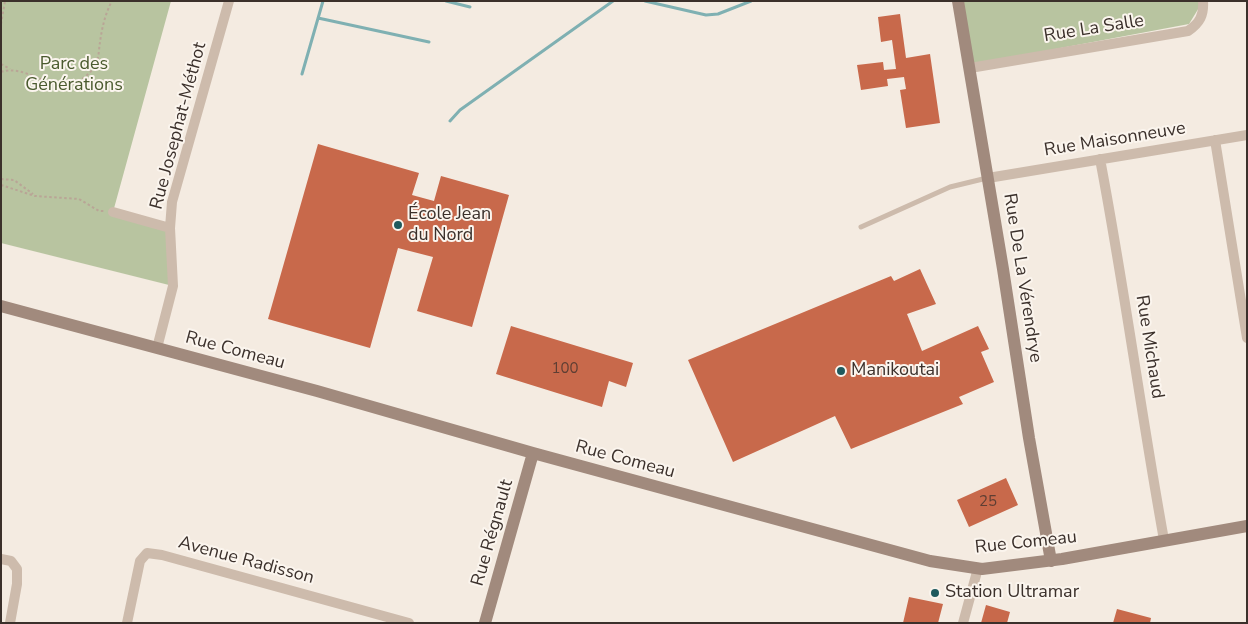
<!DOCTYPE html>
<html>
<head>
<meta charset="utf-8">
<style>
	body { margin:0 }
	#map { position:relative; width:1248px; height:624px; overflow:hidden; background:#f4ebe1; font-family:"Nunito Sans",sans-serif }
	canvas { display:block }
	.frame { position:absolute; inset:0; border:2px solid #3b302b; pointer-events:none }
</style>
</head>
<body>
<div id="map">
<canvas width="1248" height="624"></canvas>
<div class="frame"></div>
</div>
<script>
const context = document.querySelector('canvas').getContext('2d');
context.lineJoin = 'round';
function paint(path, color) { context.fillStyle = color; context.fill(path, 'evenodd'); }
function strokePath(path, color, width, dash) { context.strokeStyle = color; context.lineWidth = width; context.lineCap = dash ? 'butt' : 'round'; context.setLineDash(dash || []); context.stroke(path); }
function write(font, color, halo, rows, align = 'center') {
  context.font = font + ' "Nunito Sans",sans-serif'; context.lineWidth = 4; context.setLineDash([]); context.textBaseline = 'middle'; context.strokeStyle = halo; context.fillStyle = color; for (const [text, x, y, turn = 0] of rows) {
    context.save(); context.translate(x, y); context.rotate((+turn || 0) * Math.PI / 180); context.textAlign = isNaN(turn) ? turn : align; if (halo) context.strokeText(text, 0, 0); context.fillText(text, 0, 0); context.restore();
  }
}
const green = new Path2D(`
	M1,1h170l-58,211 57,16 3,58 -172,-43z
	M959,1h240l1,5 -11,18 -219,41z`);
const stream = new Path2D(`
	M446,1l24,6
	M645,1l61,14 12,-1 33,-13
	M318,18l111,24
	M302,74l21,-73
	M450,121l10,-11 153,-109`);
const building = new Path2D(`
	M900,14l6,44 24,-4 10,69 -34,5 -6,-38 6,-1 -2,-12 -17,2 1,7 -27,4 -4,-25 26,-3 1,8 12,-1 -4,-29 -11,2 -3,-25z
	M318,144l101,29 -7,22 22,6 7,-25 68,19 -37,132 -55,-16 16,-54 -35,-9 -28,100 -102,-29z
	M920,269l16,35 -29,10 15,37 56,-25 11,23 -8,3 13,30 -35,15 4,7 -112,45 -16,-33 -102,46 -45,-102 203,-84 3,5z
	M511,326l122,37 -7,24 -17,-6 -7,26 -106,-33z
	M1006,478l12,27 -49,22 -12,-27z
	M909,597l34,7 -5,19h-35z
	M986,605l24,7 -3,11h-26z
	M1117,609l34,9 -1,5h-37z`);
const path = new Path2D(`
	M1,24l4,-23
	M1,64l9,5
	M1,72c28,-9 53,26 81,7 6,-4 13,-11 15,-18 2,-6 2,-13 3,-19 2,-14 5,-28 12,-41
	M1,179l13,1 19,14
	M1,185l34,11 44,3 20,12h5`);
const lane = new Path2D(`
	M861,227l89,-40 37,-9`);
const street = new Path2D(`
	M970,68l218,-37c12,-8 16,-16 15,-30
	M1215,140l32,198
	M1100,159c24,126 41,254 64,381
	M988,178l259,-43
	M113,212l57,16
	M157,348l16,-62 -3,-58 2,-26 57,-201
	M1,559l10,2 6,8v15l-7,39
	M127,623l13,-62 7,-8 15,2 247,68
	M963,623l15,-55`);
const secondary = new Path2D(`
	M958,1l45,268 26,169 22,123
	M1,306l316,85 216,62 397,108 52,8 80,-10 185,-33
	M485,623l48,-170`);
const markers = [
	[398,225,5,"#1f5a5e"],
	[841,371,5,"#1f5a5e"],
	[935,593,5,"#1f5a5e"]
];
const numberNames = [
	["100",565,369],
	["25",988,502]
];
const streetNames = [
	["Rue La Salle",1094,29,-9],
	["Rue Josephat-Méthot",179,126,-75],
	["Rue Maisonneuve",1115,140,-9],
	["Rue De La Vérendrye",1022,278,81],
	["Rue Michaud",1149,347,81],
	["Rue Comeau",235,351,15],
	["Rue Comeau",625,460,15],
	["Rue Régnault",493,533,-74],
	["Rue Comeau",1026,543,-6],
	["Avenue Radisson",246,561,15]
];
const parkNames = [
	["Parc des",74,65],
	["Générations",74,86]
];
const poiNames = [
	["École Jean",408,215],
	["du Nord",408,236],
	["Manikoutai",851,371],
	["Station Ultramar",945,593]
];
paint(green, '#b8c4a0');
strokePath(stream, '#7fb0b2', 3);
paint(building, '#c8694b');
strokePath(path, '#b9a596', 2, [2.5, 2.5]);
strokePath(lane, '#cdbbac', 5);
strokePath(street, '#cdbbac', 10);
strokePath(secondary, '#a18a7d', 12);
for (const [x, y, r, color] of markers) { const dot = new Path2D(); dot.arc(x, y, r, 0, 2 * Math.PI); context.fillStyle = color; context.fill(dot); strokePath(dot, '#fbf5ee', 2); }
write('15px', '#5e3e33', null, numberNames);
write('18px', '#3b302b', '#fbf5ee', streetNames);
write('18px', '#4a5a2e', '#fbf5ee', parkNames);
write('18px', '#3b302b', '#fbf5ee', poiNames, 'left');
</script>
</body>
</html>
